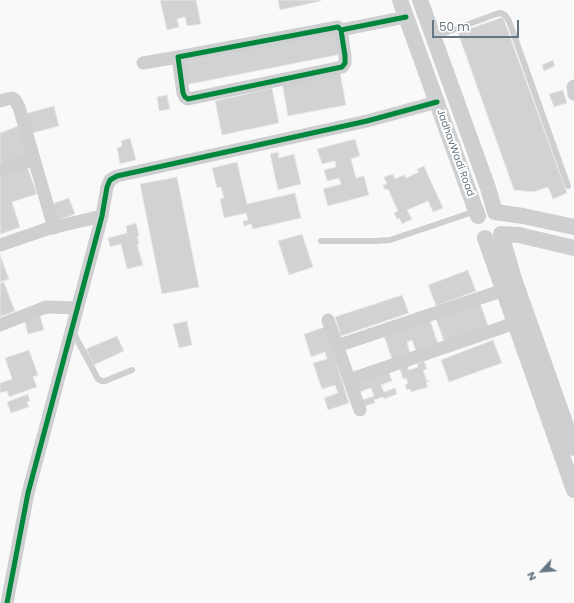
<!DOCTYPE html>
<html>
<head>
<meta charset="utf-8">
<style>
  body { margin:0 }
  #map { position:relative; width:574px; height:603px; overflow:hidden; background:#f9f9f9; font-family:Poppins,sans-serif }
  canvas { display:block }
  .north { position:absolute; left:522px; top:551px; width:40px; height:40px; -webkit-text-stroke:3px #fff; paint-order:stroke; rotate:244deg; font-size:11px; font-weight:700; line-height:16px; text-align:center; color:#657683 }
  .north::after { content:''; display:block; margin:auto; width:14px; height:18px; background:#657683; clip-path:polygon(50% 0,100% 100%,50% 72%,0 100%) }
  .scale { position:absolute; left:432px; top:20px; width:87px; height:18px; box-sizing:border-box; border:2px solid #657683; border-top:0; padding-left:5px; font-size:12px; line-height:14px; white-space:nowrap; color:#657683; -webkit-text-stroke:3px #fff; paint-order:stroke }
</style>
</head>
<body>
<div id="map">
<canvas width="574" height="603"></canvas>
<div class="north">N</div>
<div class="scale">50 m</div>
</div>
<script>
const ctx = document.querySelector('canvas').getContext('2d');
ctx.lineJoin = 'round';
function fillPath(path, color) { ctx.fillStyle = color; ctx.fill(path, 'evenodd'); }
const toPath = rows => new Path2D(rows.map(r => 'M' + r).join(''));
function strokePath(path, color, width, dash) { ctx.strokeStyle = color; ctx.lineWidth = width; ctx.lineCap = dash ? 'butt' : 'round'; ctx.setLineDash(dash || []); ctx.stroke(path); }
function drawText(font, color, halo, rows, align = 'center') {
  ctx.font = font + ' Poppins,sans-serif'; ctx.lineWidth = 4; ctx.setLineDash([]); ctx.textBaseline = 'middle'; ctx.strokeStyle = halo; ctx.fillStyle = color; for (const [text, x, y, turn = 0] of rows) {
    ctx.save(); ctx.translate(x, y); ctx.rotate((+turn || 0) * Math.PI / 180); ctx.textAlign = isNaN(turn) ? turn : align; if (halo) ctx.strokeText(text, 0, 0); ctx.fillText(text, 0, 0); ctx.restore();
  }
}
const building = toPath([
  [160,0,196,0,201,24,187,26,185,17,177,19,179,27,167,30,160,0],
  [278,0,320,0,321,1,280,10,278,0],
  [503,17,567,193,553,199,548,187,533,192,514,190,458,33,503,17],
  [337,33,342,54,185,85,181,63,337,33],
  [553,60,555,66,544,71,542,65,553,60],
  [340,72,346,105,288,116,282,82,340,72],
  [272,88,279,123,222,135,215,101,272,88],
  [563,90,567,103,554,107,549,94,563,90],
  [167,95,170,109,159,111,157,97,167,95],
  [54,106,59,126,29,134,24,114,54,106],
  [18,126,29,154,0,165,0,133,18,126],
  [130,138,136,160,120,164,117,148,122,146,121,141,130,138],
  [355,139,360,156,351,159,356,178,364,176,369,195,328,206,323,189,341,184,339,178,327,181,324,170,336,167,335,161,322,164,317,149,355,139],
  [278,152,279,158,294,154,301,184,278,190,270,154,278,152],
  [237,162,247,204,295,193,301,218,253,229,251,224,244,226,243,221,248,220,246,213,224,218,220,199,224,198,221,187,217,188,212,168,237,162],
  [26,163,37,194,12,202,20,227,1,234,0,232,0,171,26,163],
  [424,166,443,208,433,212,428,201,407,210,412,219,402,224,399,218,397,219,394,213,398,211,388,189,385,190,383,185,387,184,384,177,393,174,395,179,404,175,406,178,419,172,417,169,424,166],
  [177,177,199,287,162,294,140,184,177,177],
  [69,198,75,214,54,222,49,205,69,198],
  [136,223,139,236,137,237,139,244,137,245,143,265,127,269,121,244,110,247,108,238,127,233,126,226,136,223],
  [302,234,313,267,289,275,278,241,302,234],
  [0,255,9,279,0,282,0,255],
  [468,270,476,291,436,306,428,285,468,270],
  [4,282,15,311,0,317,0,283,4,282],
  [402,295,409,313,341,336,335,317,402,295],
  [480,303,489,328,445,344,436,319,480,303],
  [40,315,44,330,28,334,24,319,40,315],
  [430,320,438,344,416,351,412,340,407,342,410,353,392,359,384,336,430,320],
  [187,321,192,345,179,348,173,324,187,321],
  [325,327,349,403,328,410,324,398,338,393,335,385,322,389,313,363,327,359,325,352,311,357,304,334,325,327],
  [117,336,124,351,94,365,86,349,117,336],
  [493,340,502,363,449,382,441,360,493,340],
  [29,350,38,375,33,377,37,387,9,397,7,391,0,393,0,383,12,379,5,358,29,350],
  [424,361,427,369,423,370,427,381,429,380,430,381,426,382,428,387,411,392,410,389,407,390,405,385,408,383,406,378,403,379,400,369,407,366,409,370,418,367,417,364,424,361],
  [389,372,392,381,381,385,384,392,395,388,397,394,384,399,383,397,374,400,375,403,365,406,362,400,374,396,371,388,359,392,357,384,389,372],
  [28,394,30,401,27,402,29,407,11,413,7,402,28,394]
]);
fillPath(building, '#d0d2d3');
strokePath(building, '#e8e8e8', 1);
strokePath(toPath([
  [434,37,496,14,501,13,505,15,509,21,568,186],
  [321,241,376,241,390,240,476,211],
  [73,332,98,379,102,381,105,381,132,370]
]), '#cecfd0', 6);
strokePath(toPath([
  [341,30,345,56,345,63,342,67,188,99,185,97,183,93,178,57,338,27,341,30,406,17],
  [143,63,178,57],
  [574,86,573,87,574,94],
  [0,101,7,99,12,98,15,100,19,107,54,228],
  [0,170,34,159],
  [0,245,47,229,102,216],
  [328,320,360,410],
  [0,325,46,307,77,308],
  [337,346,504,290],
  [349,380,515,323],
  [7,603,28,493,102,216,107,187,110,180,117,176,367,121,437,102]
]), '#cecfd0', 13);
strokePath(toPath([
  [400,0,476,211,478,216],
  [420,0,488,188,495,212,523,216,574,227],
  [485,238,574,490],
  [574,248,519,235,501,234,514,279,574,448]
]), '#cecfd0', 16);
strokePath(toPath([
  [341,30,345,56,345,63,342,67,188,99,185,97,183,93,178,57,338,27,341,30,406,17],
  [7,603,28,493,102,216,107,187,110,180,117,176,367,121,437,102]
]), '#00873e', 5);
drawText('10px', '#657683', '#fff', [
  ["JadhavWadi Road",455,153,70]
]);
</script>
</body>
</html>
